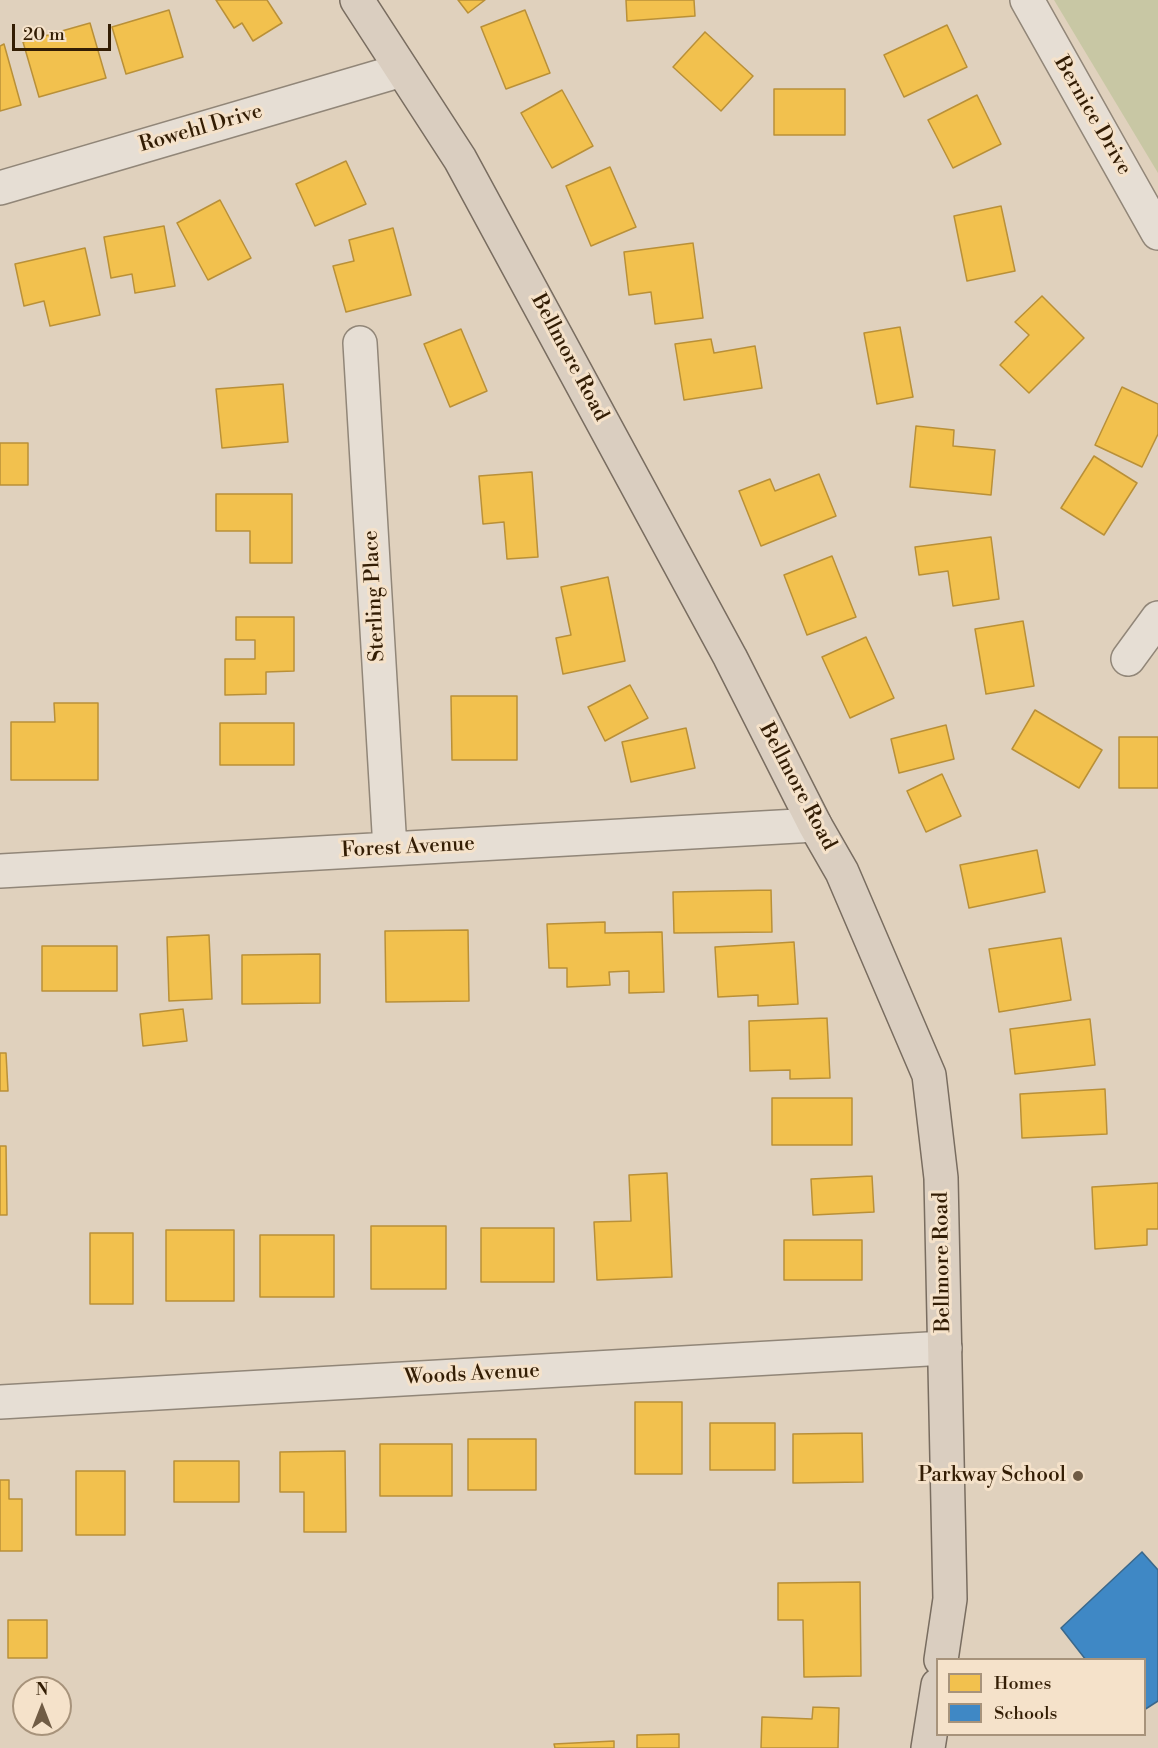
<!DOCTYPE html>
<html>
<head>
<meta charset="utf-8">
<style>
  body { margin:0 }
  #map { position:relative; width:1158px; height:1748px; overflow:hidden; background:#e0d1bd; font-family:"Libre Bodoni",serif }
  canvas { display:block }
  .legend { position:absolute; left:936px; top:1658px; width:210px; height:78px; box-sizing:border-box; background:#f5e2ca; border:2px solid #a7937b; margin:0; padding:8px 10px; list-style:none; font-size:18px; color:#331d04 }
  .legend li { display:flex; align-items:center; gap:12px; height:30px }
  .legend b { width:30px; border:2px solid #a7937b }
  .north { position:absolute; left:12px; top:1676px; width:60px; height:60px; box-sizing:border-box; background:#f5e2ca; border:2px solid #a7937b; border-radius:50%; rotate:0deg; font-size:16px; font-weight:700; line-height:24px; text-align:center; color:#331d04 }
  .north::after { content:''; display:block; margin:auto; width:21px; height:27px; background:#705c45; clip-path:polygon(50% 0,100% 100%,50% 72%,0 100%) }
  .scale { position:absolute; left:12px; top:24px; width:99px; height:27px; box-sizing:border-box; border:3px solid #331d04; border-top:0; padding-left:8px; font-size:18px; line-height:21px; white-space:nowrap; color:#331d04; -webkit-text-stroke:4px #f5e2ca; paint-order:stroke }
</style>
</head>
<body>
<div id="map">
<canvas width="1158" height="1748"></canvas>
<ul class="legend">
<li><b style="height:16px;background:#f2c14e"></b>Homes</li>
<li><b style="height:16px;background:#3f88c5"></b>Schools</li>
</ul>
<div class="north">N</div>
<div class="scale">20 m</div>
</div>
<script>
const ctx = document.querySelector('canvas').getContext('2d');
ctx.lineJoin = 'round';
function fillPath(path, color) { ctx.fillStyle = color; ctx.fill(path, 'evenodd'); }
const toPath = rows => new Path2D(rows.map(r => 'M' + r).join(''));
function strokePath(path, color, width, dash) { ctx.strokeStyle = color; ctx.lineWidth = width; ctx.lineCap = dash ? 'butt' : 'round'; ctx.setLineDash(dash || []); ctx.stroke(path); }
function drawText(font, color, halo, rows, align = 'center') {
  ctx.font = font + ' "Libre Bodoni",serif'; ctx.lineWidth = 6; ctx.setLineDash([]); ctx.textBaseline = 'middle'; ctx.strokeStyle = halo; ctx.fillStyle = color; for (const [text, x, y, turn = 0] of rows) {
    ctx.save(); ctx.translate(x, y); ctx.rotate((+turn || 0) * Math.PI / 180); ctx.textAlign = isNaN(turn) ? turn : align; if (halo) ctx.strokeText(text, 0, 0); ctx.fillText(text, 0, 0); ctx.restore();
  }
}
fillPath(toPath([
  [1054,0,1158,0,1158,173]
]), '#c8c7a4');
const homes = toPath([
  [216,0,267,0,282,23,253,41,242,23,234,28,216,0],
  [458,0,485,0,468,13,458,0],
  [626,0,694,0,695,16,627,21,626,0],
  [169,10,183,57,126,74,112,27,169,10],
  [525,10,550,73,506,89,481,27,525,10],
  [90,23,106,78,39,97,23,42,90,23],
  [947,25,967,67,904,97,884,55,947,25],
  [705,32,753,76,721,111,673,67,705,32],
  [4,44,21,105,0,111,0,46,4,44],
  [774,89,845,89,845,135,774,135,774,89],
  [562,90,593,146,552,168,521,113,562,90],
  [977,95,1001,144,953,168,928,120,977,95],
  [346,161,366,204,315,226,296,184,346,161],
  [610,167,636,227,591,246,566,186,610,167],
  [220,200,251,258,208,280,177,223,220,200],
  [1001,206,1015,271,967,281,954,216,1001,206],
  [164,226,175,286,135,293,132,274,111,278,104,237,164,226],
  [393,228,411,295,346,312,333,266,354,261,349,240,393,228],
  [693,243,703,318,655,324,651,292,629,295,624,252,693,243],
  [85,248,100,315,50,326,44,301,24,306,15,264,85,248],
  [1042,296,1084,338,1029,393,1000,365,1029,335,1015,322,1042,296],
  [900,327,913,397,877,404,864,333,900,327],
  [461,329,487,391,450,407,424,344,461,329],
  [711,339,714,353,755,346,762,388,684,400,675,344,711,339],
  [283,384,288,442,222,448,216,389,283,384],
  [1122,387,1158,404,1158,434,1142,467,1095,445,1122,387],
  [916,426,954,430,953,446,995,450,991,495,910,487,916,426],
  [0,443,28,443,28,485,0,485,0,443],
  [1094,456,1137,483,1104,535,1061,508,1094,456],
  [532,472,538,557,507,559,504,522,483,524,479,476,532,472],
  [819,474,836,516,761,546,739,491,770,479,775,491,819,474],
  [216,494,292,494,292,563,250,563,250,531,216,531,216,494],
  [991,537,999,599,953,606,948,571,919,575,915,547,991,537],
  [832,556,856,617,807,635,784,575,832,556],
  [608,577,625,661,563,674,556,638,571,635,561,587,608,577],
  [236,617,294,617,294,671,266,672,266,694,225,695,225,659,255,659,255,640,236,640,236,617],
  [1023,621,1034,686,986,694,975,629,1023,621],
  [866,637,894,698,850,718,822,657,866,637],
  [630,685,648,718,605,741,588,707,630,685],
  [451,696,517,696,517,760,452,760,451,696],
  [54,703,98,703,98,780,11,780,11,722,55,722,54,703],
  [1035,710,1102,750,1079,788,1012,749,1035,710],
  [220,723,294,723,294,765,220,765,220,723],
  [946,725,954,759,899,773,891,739,946,725],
  [686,728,695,768,631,782,622,742,686,728],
  [1119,737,1158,737,1158,788,1119,788,1119,737],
  [942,774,961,816,926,832,907,791,942,774],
  [1037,850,1045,892,969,908,960,865,1037,850],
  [771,890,772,932,674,933,673,892,771,890],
  [605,922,605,933,662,932,664,992,629,993,629,971,609,972,610,985,567,987,567,968,549,968,547,924,605,922],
  [468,930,469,1001,386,1002,385,931,468,930],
  [209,935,212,999,169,1001,167,937,209,935],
  [1061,938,1071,1000,999,1012,989,949,1061,938],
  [794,942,798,1004,758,1006,758,995,718,997,715,947,794,942],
  [42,946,117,946,117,991,42,991,42,946],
  [320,954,320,1003,242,1004,242,955,320,954],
  [183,1009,187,1041,143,1046,140,1014,183,1009],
  [827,1018,830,1078,790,1079,790,1070,750,1071,749,1021,827,1018],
  [1090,1019,1095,1065,1015,1074,1010,1029,1090,1019],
  [0,1053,6,1053,8,1091,0,1091,0,1053],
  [1105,1089,1107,1134,1022,1138,1020,1094,1105,1089],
  [772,1098,852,1098,852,1145,772,1145,772,1098],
  [0,1146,6,1146,7,1215,0,1215,0,1146],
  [667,1173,672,1277,597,1280,594,1222,631,1221,629,1175,667,1173],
  [872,1176,874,1212,813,1215,811,1179,872,1176],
  [1158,1183,1158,1229,1147,1229,1147,1245,1095,1249,1092,1187,1158,1183],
  [371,1226,446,1226,446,1289,371,1289,371,1226],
  [481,1228,554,1228,554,1282,481,1282,481,1228],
  [166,1230,234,1230,234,1301,166,1301,166,1230],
  [90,1233,133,1233,133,1304,90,1304,90,1233],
  [260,1235,334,1235,334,1297,260,1297,260,1235],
  [784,1240,862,1240,862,1280,784,1280,784,1240],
  [635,1402,682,1402,682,1474,635,1474,635,1402],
  [710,1423,775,1423,775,1470,710,1470,710,1423],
  [862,1433,863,1482,793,1483,793,1434,862,1433],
  [468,1439,536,1439,536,1490,468,1490,468,1439],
  [380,1444,452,1444,452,1496,380,1496,380,1444],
  [345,1451,346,1532,304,1532,304,1492,280,1492,280,1452,345,1451],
  [174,1461,239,1461,239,1502,174,1502,174,1461],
  [76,1471,125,1471,125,1535,76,1535,76,1471],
  [0,1480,9,1480,9,1499,22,1499,22,1551,0,1551,0,1480],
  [860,1582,861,1676,804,1677,803,1620,778,1620,778,1583,860,1582],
  [8,1620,47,1620,47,1658,8,1658,8,1620],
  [813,1707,839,1708,838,1748,761,1748,762,1717,812,1719,813,1707],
  [679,1734,679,1748,637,1748,637,1735,679,1734],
  [614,1741,614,1748,555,1748,554,1744,614,1741]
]);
fillPath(homes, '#f2c14e');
strokePath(homes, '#b99038', 1.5);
const schools = toPath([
  [1142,1552,1158,1570,1158,1701,1144,1710,1144,1660,1086,1660,1061,1628,1142,1552]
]);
fillPath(schools, '#3f88c5');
strokePath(schools, '#3b688b', 1.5);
const minor = toPath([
  [1027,0,1158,233],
  [0,188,402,70],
  [360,343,390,849],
  [1128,659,1158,618],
  [0,871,815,825],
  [0,1402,945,1348]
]);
const major = toPath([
  [357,0,460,159,730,657,815,825,842,872,929,1075,941,1178,950,1599,941,1660],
  [928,1748,938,1685]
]);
strokePath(minor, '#918678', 36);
strokePath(major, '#796d60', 36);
strokePath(minor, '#e6ded4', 33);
strokePath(major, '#dacec0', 33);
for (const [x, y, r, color] of [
  [1078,1476,6,"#705c45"]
]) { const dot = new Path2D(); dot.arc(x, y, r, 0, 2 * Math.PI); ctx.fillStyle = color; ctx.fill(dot); strokePath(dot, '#f5e2ca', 2); }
drawText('21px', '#331d04', '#f5e2ca', [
  ["Bernice Drive",1092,116,60],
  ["Rowehl Drive",201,129,-16],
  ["Bellmore Road",569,358,62],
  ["Sterling Place",375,596,-93],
  ["Bellmore Road",797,787,62],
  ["Forest Avenue",408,848,-3],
  ["Bellmore Road",943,1262,-91],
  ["Woods Avenue",472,1375,-3]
]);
drawText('21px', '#331d04', '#f5e2ca', [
  ["Parkway School",1066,1476]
], 'right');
</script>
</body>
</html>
